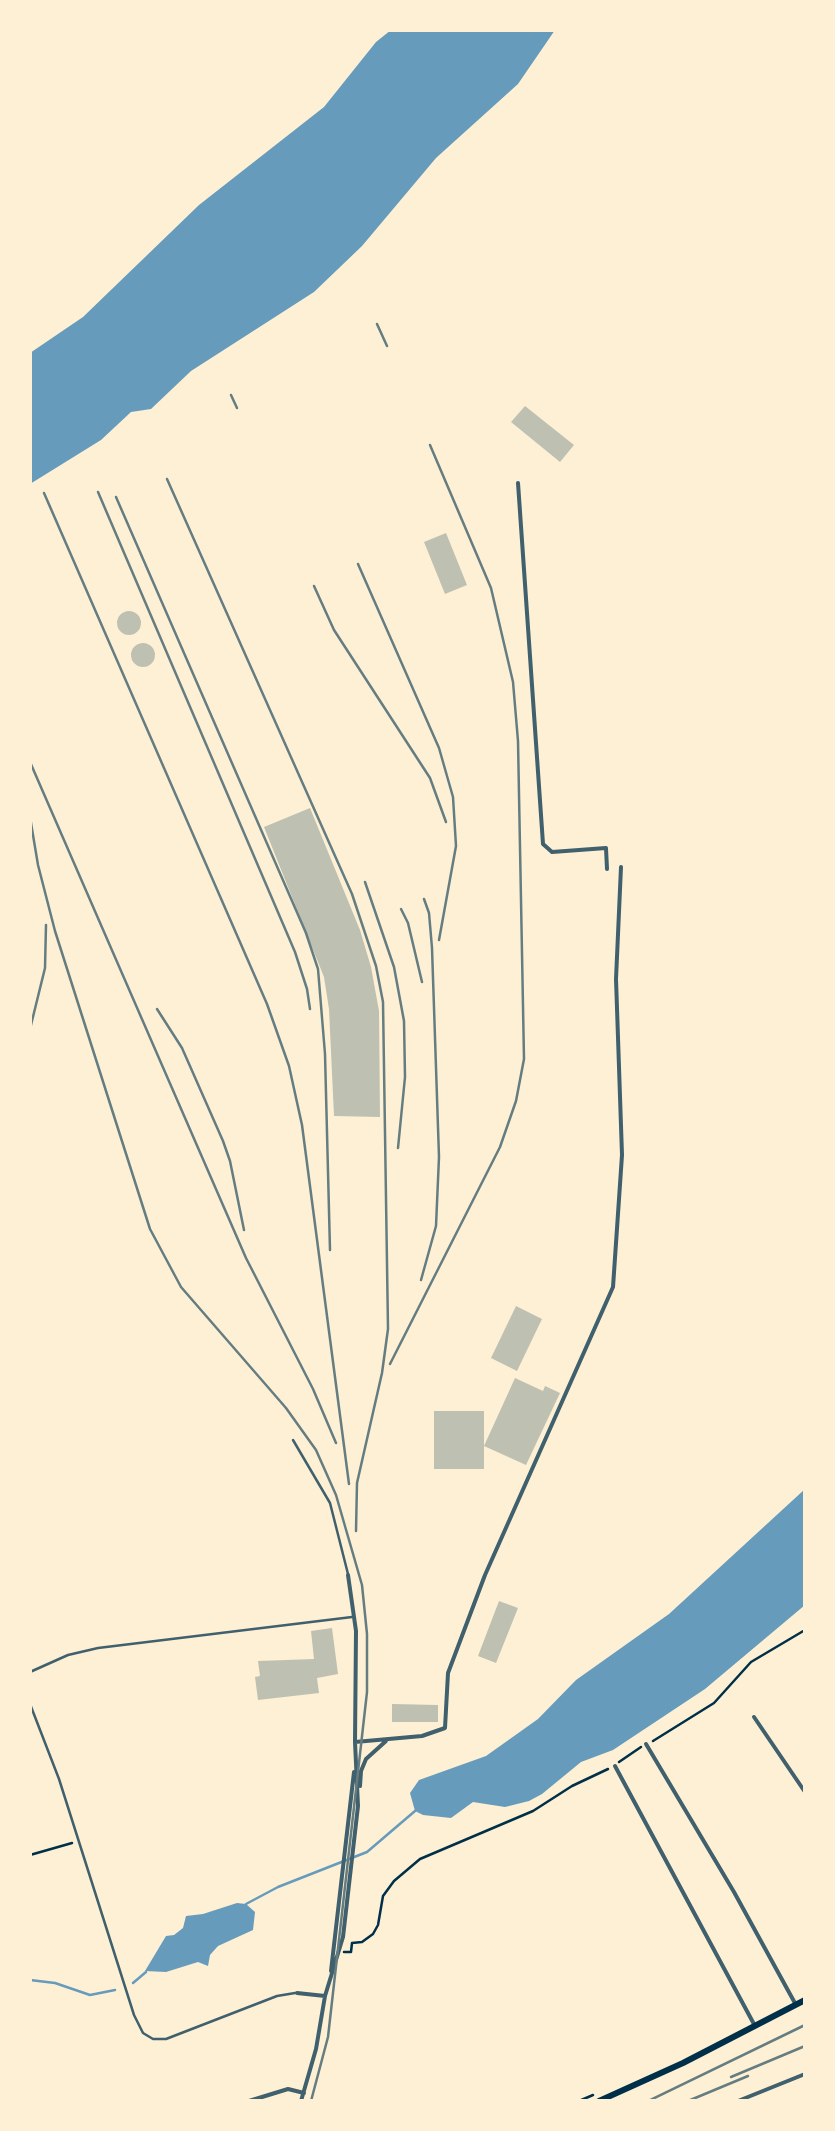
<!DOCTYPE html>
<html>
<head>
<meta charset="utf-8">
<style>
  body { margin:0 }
  #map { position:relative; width:835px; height:2131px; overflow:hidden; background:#fdf0d5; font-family:"Public Sans",sans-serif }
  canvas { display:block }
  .frame { position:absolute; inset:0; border:32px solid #fdf0d5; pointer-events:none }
</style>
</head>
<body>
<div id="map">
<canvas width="835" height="2131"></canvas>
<div class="frame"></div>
</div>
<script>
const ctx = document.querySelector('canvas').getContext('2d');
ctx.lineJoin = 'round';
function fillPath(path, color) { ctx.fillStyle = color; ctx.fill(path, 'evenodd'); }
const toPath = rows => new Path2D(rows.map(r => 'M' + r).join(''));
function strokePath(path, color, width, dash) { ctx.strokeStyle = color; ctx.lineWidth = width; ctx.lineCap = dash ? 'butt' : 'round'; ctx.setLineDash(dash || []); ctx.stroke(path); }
fillPath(toPath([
  [391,30,555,30,518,84,436,158,362,246,314,292,191,371,151,409,131,412,101,440,30,484,30,353,83,317,199,205,324,107,376,42],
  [805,1489,805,1605,705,1689,613,1750,581,1762,542,1794,529,1801,505,1807,473,1802,451,1818,423,1815,415,1811,410,1793,419,1780,486,1756,538,1719,576,1680,669,1614],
  [237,1903,246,1904,255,1912,253,1930,218,1946,210,1955,208,1966,198,1962,166,1972,145,1971,166,1936,174,1935,183,1928,186,1916,203,1914]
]), '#669bbc');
strokePath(toPath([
  [246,1904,278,1887,367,1852,415,1811],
  [30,1980,55,1983,90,1995,115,1990],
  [133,1983,146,1972]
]), '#669bbc', 2.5);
fillPath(toPath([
  [525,406,574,445,560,462,511,422],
  [446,533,467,585,445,594,424,542],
  '117 623a12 12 0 1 1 24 0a12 12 0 1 1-24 0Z',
  '131 655a12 12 0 1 1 24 0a12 12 0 1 1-24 0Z',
  [310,808,360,930,371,967,379,1011,380,1117,334,1116,329,1009,324,977,264,827],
  [516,1306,542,1319,517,1371,491,1358],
  [515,1378,543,1391,545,1386,560,1393,526,1465,484,1446],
  [434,1411,484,1411,484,1469,434,1469],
  [499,1601,518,1608,496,1663,478,1656],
  [332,1628,338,1674,317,1678,319,1693,258,1700,255,1677,260,1676,258,1661,314,1659,311,1631],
  [392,1704,438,1705,438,1722,392,1722]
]), '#bec0b2');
strokePath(toPath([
  [653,1741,714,1703,751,1662,805,1630],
  [619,1762,641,1747],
  [30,1855,72,1843],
  [344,1952,351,1952,352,1943,362,1942,373,1934,378,1925,383,1896,394,1881,420,1859,533,1811,572,1786,608,1769],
  [579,2101,593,2095]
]), '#003049', 2.5);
strokePath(toPath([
  [30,981,30,997],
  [293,1440,330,1503,348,1574],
  [30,1672,68,1655,98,1648,352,1617],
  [30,1704,59,1779,134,2015,143,2033,153,2039,166,2039,277,1996,295,1993]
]), '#3f606c', 2.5);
strokePath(toPath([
  [518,483,543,844,552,852,606,848,607,869],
  [754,1717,805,1792],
  [355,1742,422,1736,445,1728,448,1673,485,1575,613,1287,622,1155,616,979,621,867],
  [646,1744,734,1892,796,2005],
  [615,1766,755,2026],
  [360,1786,361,1771,366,1759,386,1741],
  [331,1971,354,1772],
  [297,1993,325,1996],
  [249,2101,288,2089,304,2093],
  [301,2101,316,2049,325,1996,343,1937,358,1806,355,1742,356,1631,348,1575],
  [738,2101,805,2074]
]), '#3f606c', 4);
strokePath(toPath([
  [599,2101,683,2063,805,2000]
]), '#003049', 6);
strokePath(toPath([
  [377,324,387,346],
  [231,395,237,408],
  [167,479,352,894,376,966,383,1002,388,1329,382,1373,357,1483,356,1531],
  [98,492,295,952,307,989,310,1009],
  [44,493,267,1004,289,1066,302,1125,349,1484],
  [116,497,306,933,318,969,325,1054,330,1250],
  [358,564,439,748,453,797,456,846,439,940],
  [314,586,334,630,430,778,446,822],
  [30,762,246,1258,313,1389,336,1443],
  [30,817,38,865,55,931,150,1229,181,1287,286,1408,316,1450,336,1495,362,1585,367,1634,367,1692,328,2037,311,2101],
  [365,882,394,967,404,1021,405,1077,398,1148],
  [401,909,408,923,422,982],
  [157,1009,182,1048,223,1141,230,1161,244,1230],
  [30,1029,45,968,46,925],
  [421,1280,436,1226,439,1157,432,948,429,913,424,899],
  [390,1364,500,1147,516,1101,524,1059,518,741,513,682,491,588,430,445],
  [731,2077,805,2046],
  [648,2101,805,2025],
  [688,2101,748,2076]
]), '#657d81', 2.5);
</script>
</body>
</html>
